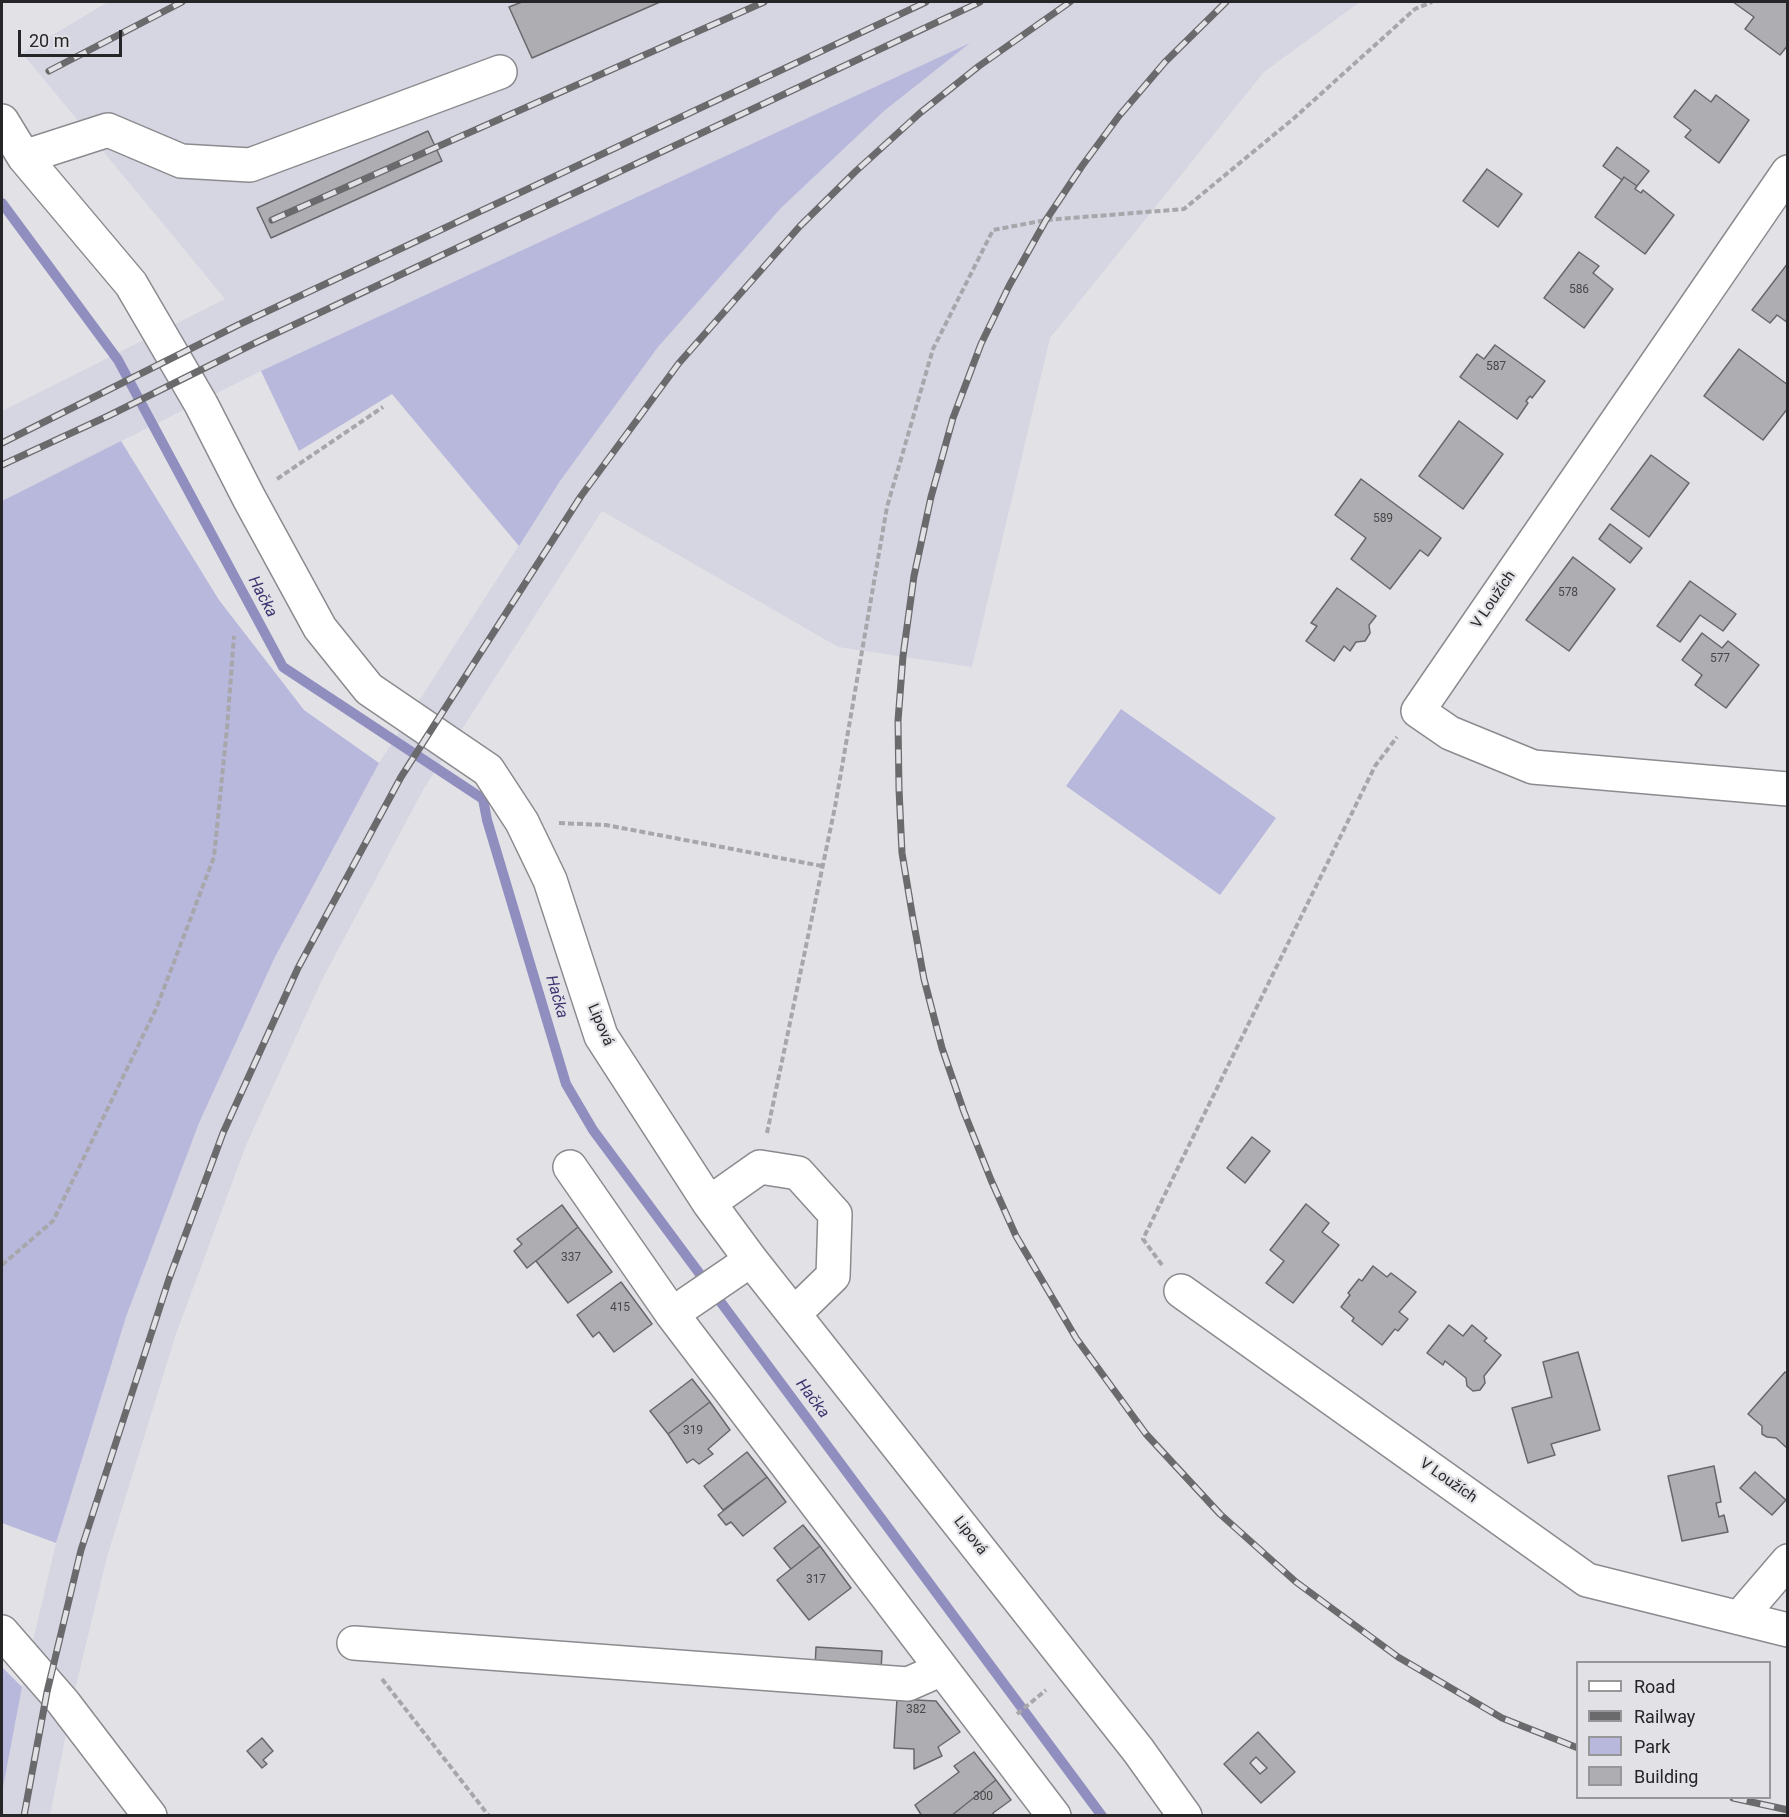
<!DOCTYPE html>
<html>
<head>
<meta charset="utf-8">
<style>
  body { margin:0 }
  #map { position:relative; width:1789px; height:1817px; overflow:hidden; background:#e2e2e6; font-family:Roboto,sans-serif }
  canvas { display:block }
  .frame { position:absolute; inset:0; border:3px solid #262628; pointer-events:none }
  .legend { position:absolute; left:1576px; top:1661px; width:195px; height:138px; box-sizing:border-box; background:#e2e2e6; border:2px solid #97979a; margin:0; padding:8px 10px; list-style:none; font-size:18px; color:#262628 }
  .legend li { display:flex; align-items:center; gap:12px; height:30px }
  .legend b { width:30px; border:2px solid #97979a }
  .scale { position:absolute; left:18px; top:30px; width:104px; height:27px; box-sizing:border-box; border:3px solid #262628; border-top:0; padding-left:8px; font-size:18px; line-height:21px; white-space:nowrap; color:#262628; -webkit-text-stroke:4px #e2e2e6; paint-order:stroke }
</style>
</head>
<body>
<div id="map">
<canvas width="1789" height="1817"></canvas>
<div class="frame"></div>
<ul class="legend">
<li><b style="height:8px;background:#fff"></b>Road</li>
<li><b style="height:8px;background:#6a6a6d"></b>Railway</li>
<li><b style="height:16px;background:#b8b7dc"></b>Park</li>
<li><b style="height:16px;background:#aeaeb2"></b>Building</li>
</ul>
<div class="scale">20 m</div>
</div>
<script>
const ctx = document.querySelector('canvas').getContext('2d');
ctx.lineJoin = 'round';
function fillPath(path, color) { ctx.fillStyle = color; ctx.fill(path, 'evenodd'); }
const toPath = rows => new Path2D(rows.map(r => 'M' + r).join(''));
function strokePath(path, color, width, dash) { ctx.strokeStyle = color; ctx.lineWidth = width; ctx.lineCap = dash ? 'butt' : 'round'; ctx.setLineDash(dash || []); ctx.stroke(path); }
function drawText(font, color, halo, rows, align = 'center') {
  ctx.font = font + ' Roboto,sans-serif'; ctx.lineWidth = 4.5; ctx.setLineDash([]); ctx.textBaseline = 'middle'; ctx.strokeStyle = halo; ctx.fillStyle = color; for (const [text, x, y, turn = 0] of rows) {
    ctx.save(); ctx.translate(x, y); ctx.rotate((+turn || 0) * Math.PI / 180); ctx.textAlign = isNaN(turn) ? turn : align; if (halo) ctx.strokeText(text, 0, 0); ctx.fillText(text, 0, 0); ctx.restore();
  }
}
fillPath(toPath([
  [108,2,1360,2,1264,72,1050,338,972,667,838,647,602,511,423,790,322,980,247,1143,176,1334,107,1557,73,1698,50,1816,2,1815,2,1793,22,1687,56,1543,126,1317,199,1123,275,957,328,856,379,763,560,481,658,347,781,208,884,111,967,45,261,371,2,501,2,411,225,299,22,53]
]), '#d5d6e2');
fillPath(toPath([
  [970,43,884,111,781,208,658,347,560,481,519,546,392,394,299,451,261,371],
  [121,441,219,600,304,710,379,763,275,957,199,1123,126,1317,56,1543,2,1523,2,501],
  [1121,709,1276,818,1220,895,1066,786],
  [2,1667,22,1687,2,1793]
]), '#b8b7dc');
strokePath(toPath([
  [2,203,118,360,283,667,483,799,487,820,566,1084,593,1130,1102,1816]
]), '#908ebf', 10);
const building = toPath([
  [522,2,660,2,532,58,509,7,522,2],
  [1733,2,1788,2,1788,45,1780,55,1745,29,1754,17,1733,2],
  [1695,90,1711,102,1716,95,1749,120,1719,163,1685,137,1691,130,1674,117,1695,90],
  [428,131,442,161,271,238,257,208,428,131],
  [1617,147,1649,171,1637,186,1624,177,1622,180,1603,166,1617,147],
  [1487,169,1522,194,1498,227,1463,201,1487,169],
  [1624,177,1637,186,1635,189,1641,193,1643,190,1674,215,1645,254,1595,217,1624,177],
  [1579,252,1599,266,1593,273,1613,289,1584,328,1544,298,1579,252],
  [1788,263,1788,323,1777,315,1770,323,1752,310,1788,263],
  [1495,345,1545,381,1532,398,1530,396,1526,401,1528,403,1517,419,1460,377,1477,354,1484,359,1495,345],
  [1739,349,1788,385,1788,408,1763,440,1704,396,1739,349],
  [1459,421,1503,454,1463,509,1419,476,1459,421],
  [1651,455,1689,483,1649,537,1611,509,1651,455],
  [1361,479,1441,538,1428,556,1420,550,1390,589,1351,559,1366,538,1335,515,1361,479],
  [1610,524,1642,548,1630,563,1599,539,1610,524],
  [1573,557,1615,589,1569,651,1526,620,1573,557],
  [1690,581,1736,614,1723,631,1700,615,1680,642,1657,626,1690,581],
  [1337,588,1376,616,1369,625,1370,633,1365,641,1356,642,1350,651,1344,646,1334,661,1306,641,1317,626,1311,623,1337,588],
  [1702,633,1722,648,1728,641,1759,665,1726,708,1695,685,1702,675,1682,660,1702,633],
  [1252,1137,1270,1151,1245,1183,1227,1168,1252,1137],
  [1306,1204,1329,1223,1322,1232,1339,1245,1293,1303,1266,1283,1284,1261,1270,1250,1306,1204],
  [562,1205,578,1227,527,1268,514,1251,522,1244,517,1239,562,1205],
  [578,1227,612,1272,568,1303,536,1261,578,1227],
  [1373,1266,1387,1277,1391,1273,1416,1292,1399,1312,1408,1319,1398,1331,1395,1329,1382,1345,1352,1321,1354,1318,1341,1307,1350,1295,1348,1293,1359,1279,1362,1281,1373,1266],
  [621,1282,652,1324,614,1352,599,1332,593,1337,577,1315,621,1282],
  [1449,1325,1463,1336,1472,1325,1487,1338,1484,1341,1501,1355,1484,1376,1485,1383,1480,1390,1473,1391,1467,1386,1466,1378,1445,1361,1443,1365,1427,1353,1449,1325],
  [1578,1352,1600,1430,1551,1444,1555,1455,1528,1463,1512,1408,1552,1397,1543,1362,1578,1352],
  [1785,1372,1788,1374,1788,1449,1776,1438,1767,1437,1762,1434,1762,1426,1748,1414,1785,1372],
  [692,1379,710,1402,668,1434,650,1411,692,1379],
  [710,1402,730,1430,708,1449,713,1454,699,1464,693,1459,687,1463,668,1434,710,1402],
  [747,1452,767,1477,723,1510,704,1486,747,1452],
  [1714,1466,1721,1502,1716,1503,1719,1517,1724,1515,1728,1532,1682,1541,1668,1476,1714,1466],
  [1755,1472,1786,1500,1772,1515,1740,1488,1755,1472],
  [767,1477,786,1502,743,1536,731,1522,726,1525,718,1515,767,1477],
  [803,1525,820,1546,791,1569,774,1548,803,1525],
  [820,1546,851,1588,809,1620,777,1580,820,1546],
  [816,1647,882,1651,881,1672,815,1669,816,1647],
  [897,1699,936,1701,960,1732,938,1747,942,1756,914,1769,914,1749,894,1748,897,1699],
  [1258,1732,1295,1772,1261,1803,1224,1764,1258,1732],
  [1256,1757,1267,1768,1260,1774,1250,1763,1256,1757],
  [262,1738,273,1751,263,1760,267,1764,262,1768,247,1751,262,1738],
  [974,1752,996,1780,951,1816,922,1816,915,1805,959,1772,954,1766,974,1752],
  [996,1780,1011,1800,993,1813,994,1816,951,1816,996,1780]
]);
fillPath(building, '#aeaeb2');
strokePath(building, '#68686c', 1.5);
const minor = toPath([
  [2,121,24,157,131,284,201,404,249,498,320,628,369,689,488,770,522,822,550,880,601,1036,709,1203,751,1260,1138,1750,1185,1816],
  [24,157,108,130,181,161,250,165,500,72],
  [1788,172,1418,711,1450,733,1533,767,1788,789],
  [570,1167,672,1314,1054,1816],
  [709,1203,760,1167,798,1173,835,1214,833,1276,794,1314],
  [1181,1291,1587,1580,1788,1630],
  [672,1314,751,1260],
  [1739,1618,1788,1561],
  [2,1632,63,1702,150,1816],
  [354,1643,908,1684,942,1669]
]);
strokePath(minor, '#8b8b8f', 36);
strokePath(toPath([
  [277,479,383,407],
  [559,823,606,825,822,866],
  [767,1133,835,807,887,507,933,349,993,230,1046,220,1184,209,1293,119,1415,9,1432,2],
  [2,1265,53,1221,156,1009,214,857,227,728,234,636],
  [1162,1265,1143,1239,1375,766,1397,737],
  [382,1679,489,1816],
  [1017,1714,1046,1690]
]), '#a7a7ab', 4, [6, 3]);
strokePath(minor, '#fff', 33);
const rail = toPath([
  [1226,2,1165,62,1119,116,1082,166,1046,220,1009,286,981,344,953,418,931,497,914,576,903,656,898,721,899,789,902,853,913,919,924,979,942,1048,964,1112,991,1180,1016,1236,1076,1338,1146,1434,1220,1514,1296,1582,1398,1657,1502,1718,1578,1748],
  [49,71,182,2],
  [272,220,764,2],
  [2,443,238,325,926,2],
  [2,465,108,416,251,345,980,2],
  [1733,1798,1788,1810],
  [24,1816,47,1692,81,1550,169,1279,223,1133,298,968,401,777,581,496,679,363,800,226,856,171,920,113,979,66,1070,2]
]);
strokePath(rail, '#6a6a6d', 7);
strokePath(rail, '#e2e2e6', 4.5, [14]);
drawText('12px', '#48484a', null, [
  ["586",1579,290],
  ["587",1496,367],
  ["589",1383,519],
  ["578",1568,593],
  ["577",1720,659],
  ["337",571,1258],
  ["415",620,1308],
  ["319",693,1431],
  ["317",816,1580],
  ["382",916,1710],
  ["300",983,1797]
]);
drawText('15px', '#262628', '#e2e2e6', [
  ["V Loužích",1494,600,-56],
  ["Lipová",600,1025,67],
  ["V Loužích",1448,1481,35],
  ["Lipová",970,1536,52]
]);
drawText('italic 16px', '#3c3471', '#e2e2e6', [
  ["Hačka",262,597,62],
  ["Hačka",556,997,74],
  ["Hačka",812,1399,53]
]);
</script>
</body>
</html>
